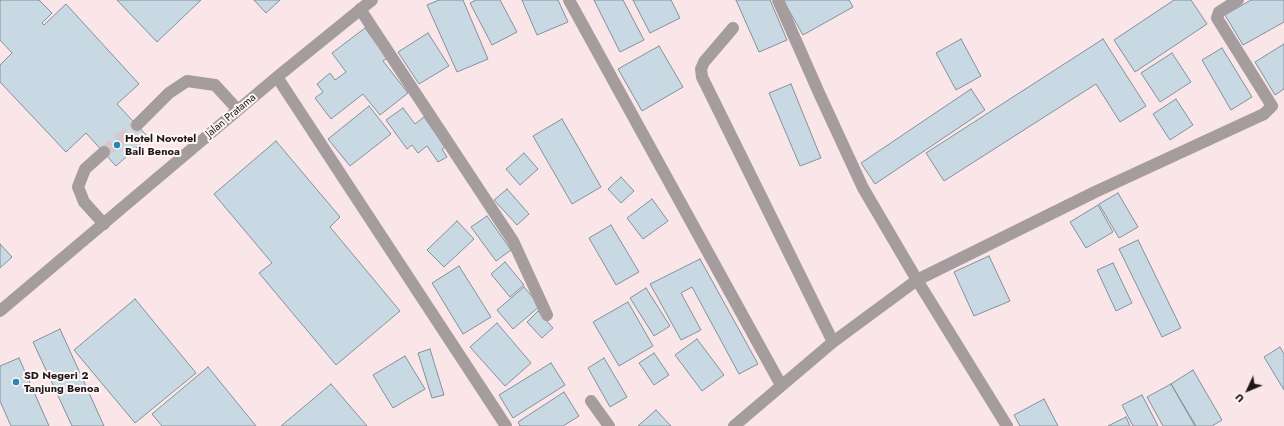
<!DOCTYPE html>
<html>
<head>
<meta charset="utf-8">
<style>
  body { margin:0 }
  #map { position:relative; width:1284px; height:426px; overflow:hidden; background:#fae6e8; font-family:Jost,sans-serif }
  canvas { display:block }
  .north { position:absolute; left:1228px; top:370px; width:40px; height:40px; -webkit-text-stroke:3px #fff7f7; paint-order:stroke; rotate:226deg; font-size:11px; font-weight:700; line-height:16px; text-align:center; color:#1f1819 }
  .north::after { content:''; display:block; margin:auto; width:14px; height:18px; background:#1f1819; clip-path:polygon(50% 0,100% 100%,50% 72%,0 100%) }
</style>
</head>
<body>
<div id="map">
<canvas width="1284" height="426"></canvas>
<div class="north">U</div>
</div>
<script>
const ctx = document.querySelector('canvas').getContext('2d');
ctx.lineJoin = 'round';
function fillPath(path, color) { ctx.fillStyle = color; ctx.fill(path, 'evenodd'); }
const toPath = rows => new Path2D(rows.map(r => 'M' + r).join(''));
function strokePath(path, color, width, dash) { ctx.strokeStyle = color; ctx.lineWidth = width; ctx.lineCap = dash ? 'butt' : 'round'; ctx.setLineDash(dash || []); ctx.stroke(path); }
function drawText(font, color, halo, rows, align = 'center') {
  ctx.font = font + ' Jost,sans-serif'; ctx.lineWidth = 4; ctx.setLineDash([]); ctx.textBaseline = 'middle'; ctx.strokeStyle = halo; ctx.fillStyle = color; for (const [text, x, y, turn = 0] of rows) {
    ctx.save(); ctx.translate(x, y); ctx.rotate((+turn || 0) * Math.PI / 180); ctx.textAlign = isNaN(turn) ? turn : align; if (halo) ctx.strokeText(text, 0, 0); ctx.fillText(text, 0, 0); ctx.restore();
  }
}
const building = toPath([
  [0,0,39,0,52,13,42,23,44,25,66,4,139,84,117,104,148,137,116,166,86,133,66,152,0,82,0,65,12,53,0,40,0,0],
  [117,0,201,0,157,42,117,0],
  [254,0,280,0,266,13,254,0],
  [439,0,463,0,488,59,457,72,427,5,439,0],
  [476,0,500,0,517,32,492,45,470,3,476,0],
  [522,0,558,0,568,22,537,35,522,0],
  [594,0,623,0,644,40,620,52,594,0],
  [633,0,671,0,680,18,650,33,633,0],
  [736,0,770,0,787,40,759,52,736,0],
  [783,0,849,0,853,7,803,35,783,0],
  [1174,0,1191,0,1207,24,1135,72,1114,40,1174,0],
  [1251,0,1284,0,1284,22,1243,45,1225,15,1251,0],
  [365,28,387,58,383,61,408,93,380,115,363,94,331,119,315,98,323,92,317,84,330,73,335,80,346,72,332,53,365,28],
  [428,33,449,66,419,84,398,52,428,33],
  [961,39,981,76,956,90,936,53,961,39],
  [1103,39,1146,106,1120,122,1096,84,944,181,926,153,1103,39],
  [1284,44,1284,89,1275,95,1255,62,1284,44],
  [659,46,683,87,642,111,618,69,659,46],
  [1222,48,1252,97,1231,110,1202,60,1222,48],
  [1172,53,1191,82,1160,102,1141,73,1172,53],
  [791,84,821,158,800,166,769,93,791,84],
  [971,89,985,110,875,184,861,163,971,89],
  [1176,99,1193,125,1170,140,1153,114,1176,99],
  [369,106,391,134,350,166,328,139,369,106],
  [403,108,415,124,424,117,445,147,442,149,447,157,438,162,427,146,418,153,412,145,407,149,386,120,403,108],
  [562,119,601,187,572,204,533,136,562,119],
  [276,141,340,217,330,227,400,311,336,365,259,273,272,263,214,194,276,141],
  [524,153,538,169,520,185,506,169,524,153],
  [621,177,634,191,621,203,608,189,621,177],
  [507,189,529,214,517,225,494,200,507,189],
  [1118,193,1138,227,1119,238,1099,204,1118,193],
  [652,199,668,221,643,239,627,218,652,199],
  [1098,205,1113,232,1086,248,1070,222,1098,205],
  [487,216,511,250,496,261,471,227,487,216],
  [457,221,474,239,444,267,427,250,457,221],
  [611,225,639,272,616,285,589,238,611,225],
  [1138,240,1181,328,1162,337,1119,249,1138,240],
  [0,244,12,257,0,268,0,244],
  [989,256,1010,301,974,316,954,272,989,256],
  [700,259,758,364,739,374,692,287,681,293,701,330,681,340,650,284,700,259],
  [505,262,524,285,510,297,491,274,505,262],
  [1113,263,1132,303,1116,311,1097,270,1113,263],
  [459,266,491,317,463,334,432,283,459,266],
  [524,287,540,306,513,329,497,310,524,287],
  [646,288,670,326,654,336,630,298,646,288],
  [135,299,196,373,135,423,74,350,135,299],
  [628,302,653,346,619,366,593,322,628,302],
  [538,311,553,328,542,338,527,322,538,311],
  [497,323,531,363,505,386,470,347,497,323],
  [60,329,104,426,72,426,33,342,60,329],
  [697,339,724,375,702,391,675,355,697,339],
  [1280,347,1284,354,1284,390,1264,357,1280,347],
  [430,349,444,395,432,398,418,353,430,349],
  [654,353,669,375,654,385,639,363,654,353],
  [405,356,425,389,393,408,373,375,405,356],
  [19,358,49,426,11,426,0,401,0,366,19,358],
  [604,358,627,397,610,407,588,368,604,358],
  [551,363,565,385,513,418,499,395,551,363],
  [208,367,256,426,162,426,152,414,208,367],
  [1193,370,1222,420,1212,426,1196,426,1171,384,1193,370],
  [331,384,367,426,281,426,331,384],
  [1171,384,1195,426,1163,426,1147,397,1171,384],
  [564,392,579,416,563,426,520,426,518,422,564,392],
  [1142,395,1158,426,1133,426,1122,405,1142,395],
  [1044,399,1058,426,1020,426,1014,415,1044,399],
  [656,410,671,426,638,426,656,410],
  [1126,417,1130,426,1108,426,1126,417]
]);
fillPath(building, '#c9d9e3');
strokePath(building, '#82919a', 1);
strokePath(toPath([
  [104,152,137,125]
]), '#d9c7c9', 12, [12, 6]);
strokePath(toPath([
  [569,0,781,385],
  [778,0,819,93,863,188,917,280,1007,426],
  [360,9,513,241,547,315],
  [733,28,704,62,701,69,702,77,833,342],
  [277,77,506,426],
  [137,125,169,93,187,81,215,85,238,110],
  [104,152,85,169,78,187,84,202,104,224],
  [0,311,277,77,372,0],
  [591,401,609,426],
  [734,426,833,342,917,280,1095,192,1264,114,1272,106,1217,18,1219,12,1238,0]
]), '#a49c9d', 12);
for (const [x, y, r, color] of [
  [117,145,4,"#2887b2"],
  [16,382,4,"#2887b2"]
]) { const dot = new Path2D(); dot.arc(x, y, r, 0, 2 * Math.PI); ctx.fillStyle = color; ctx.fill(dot); strokePath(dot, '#fff7f7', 1.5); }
drawText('11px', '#1f1819', '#fff7f7', [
  ["Jalan Pratama",231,116,-40]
]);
drawText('bold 11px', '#1f1819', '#fff7f7', [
  ["Hotel Novotel",125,139],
  ["Bali Benoa",125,152],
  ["SD Negeri 2",24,376],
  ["Tanjung Benoa",24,389]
], 'left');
</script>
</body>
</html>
